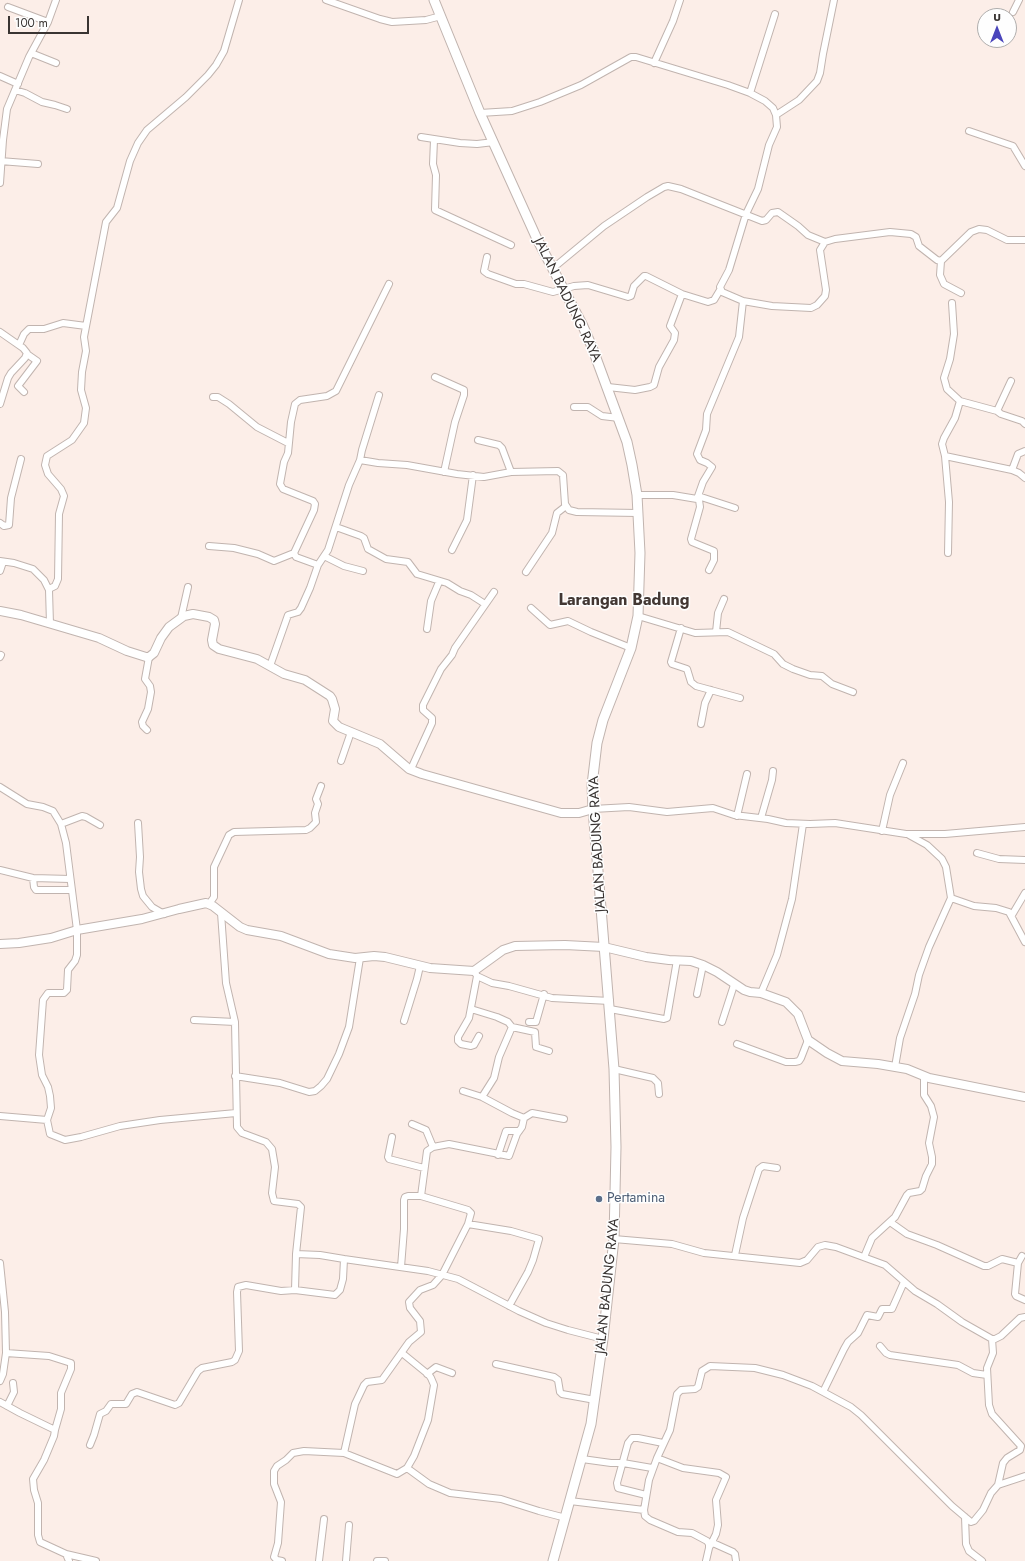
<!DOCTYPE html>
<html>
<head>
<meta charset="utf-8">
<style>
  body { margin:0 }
  #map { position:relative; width:1025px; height:1561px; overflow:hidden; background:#fceee8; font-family:Jost,sans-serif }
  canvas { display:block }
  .north { position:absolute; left:977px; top:8px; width:40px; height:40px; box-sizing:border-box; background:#fefefe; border:1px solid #afadac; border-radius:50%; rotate:0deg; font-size:11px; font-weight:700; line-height:16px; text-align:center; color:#393432 }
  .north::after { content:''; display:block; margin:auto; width:14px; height:18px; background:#4a45bb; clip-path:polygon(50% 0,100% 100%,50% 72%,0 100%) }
  .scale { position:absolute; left:8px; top:16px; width:81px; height:18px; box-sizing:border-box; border:2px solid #393432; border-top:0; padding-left:5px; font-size:12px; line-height:14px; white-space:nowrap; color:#393432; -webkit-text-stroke:3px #fefefe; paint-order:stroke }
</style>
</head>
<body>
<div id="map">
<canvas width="1025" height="1561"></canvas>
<div class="north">U</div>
<div class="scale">100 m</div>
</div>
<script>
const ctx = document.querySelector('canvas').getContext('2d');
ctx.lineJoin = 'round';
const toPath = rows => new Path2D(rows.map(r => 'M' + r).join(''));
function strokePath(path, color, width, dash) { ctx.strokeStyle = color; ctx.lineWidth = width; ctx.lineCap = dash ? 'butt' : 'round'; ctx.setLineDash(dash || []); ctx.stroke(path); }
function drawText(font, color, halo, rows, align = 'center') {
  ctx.font = font + ' Jost,sans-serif'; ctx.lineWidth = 3; ctx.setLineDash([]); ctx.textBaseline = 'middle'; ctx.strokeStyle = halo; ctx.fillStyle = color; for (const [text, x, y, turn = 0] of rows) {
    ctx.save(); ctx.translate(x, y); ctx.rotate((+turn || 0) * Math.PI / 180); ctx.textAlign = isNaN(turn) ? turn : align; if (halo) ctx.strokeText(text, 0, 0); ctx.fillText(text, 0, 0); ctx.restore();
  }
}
const minor = toPath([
  [326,0,380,19,392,22,426,20,441,16],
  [8,7,48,22],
  [1013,12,1019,0],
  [31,53,56,63],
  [654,63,673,21,680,0],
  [0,76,18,84],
  [15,90,25,93,42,102,55,105,67,109],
  [750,93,775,14],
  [480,113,512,111,540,102,581,85,631,57,636,57,728,85,750,93,765,101,773,108,776,115,777,127,769,145,758,189,746,214,729,270,720,287,722,292,743,301,772,306,811,308,817,305,825,296,826,290,820,250,825,242,835,239,890,232,911,234,916,237,919,246,937,260,941,261,971,232,979,229,987,230,1007,240,1025,240],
  [776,115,799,100,817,81,820,73,823,54,834,0],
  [969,131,1013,146,1025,166],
  [421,137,460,143,477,144,494,142],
  [434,140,433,164,436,175,435,210,511,245],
  [0,161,38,164],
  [0,183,3,140,7,109,29,57,48,22,56,0],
  [487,257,484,271,488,274,516,284,524,284,553,292,574,286,588,285,628,297,631,296,634,286,644,276,646,276,682,294,708,302,714,300,720,290],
  [941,261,940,275,944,284,961,293],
  [552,269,604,226,647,197,664,187,668,186,681,189,762,221,766,220,772,213,778,212,798,226,808,235,825,242],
  [952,303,954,334,950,359,944,378,947,389,960,401],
  [0,332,23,348,27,353,25,358,11,373,8,378,0,404],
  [19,345,24,334,29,329,44,329,63,323,86,326],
  [435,377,464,390,464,395,455,422,444,472],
  [608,387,635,390,650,387,654,385,659,367,674,340,675,333,670,326,682,294],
  [24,392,18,386,37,361,27,354],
  [213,397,218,397,229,404,257,427,288,443],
  [574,407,588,407,602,416,619,418],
  [997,411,1001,414,1022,421,1025,424],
  [478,440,499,445,502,448,511,472],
  [945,456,1012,470,1019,473,1025,478],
  [360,460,362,450,379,395],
  [1012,470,1018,454,1025,451],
  [637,495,673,495,697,499,703,482,712,467,707,463,700,460,697,454,706,430,707,414,739,337,743,301],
  [698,496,735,508],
  [697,499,699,500,700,507,691,539,692,542,714,551,714,560,709,570],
  [0,523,4,526,9,525,11,498,21,459],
  [336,527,361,536,364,538,368,549,386,559,408,562,417,574,447,583,460,591,471,595,485,604],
  [209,546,234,548,258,554,274,561,294,553],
  [452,550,467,520,473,475],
  [948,553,949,502,945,456,942,444,944,438,955,418,960,401,997,411,1011,381],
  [324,556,344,566,363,571],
  [0,561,14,563,33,569,44,580,49,590,50,624],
  [318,565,296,557,294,553,314,510,315,504,313,501,283,489,280,484,284,462,288,453,291,422,295,404,300,400,327,396,336,391,389,284],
  [0,571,3,562],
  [526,572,552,533,557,513,566,506],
  [49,589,55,586,58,579,59,514,64,496,61,489,48,474,45,465,47,456,72,440,84,423,86,408,81,390,82,372,86,351,84,337,106,222,117,208,130,161,138,143,147,130,186,97,208,75,216,65,224,51,239,0],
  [531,608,550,625,568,621,591,632,631,648],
  [638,616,695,633,728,632,774,654,783,664,793,669,810,675,822,676,832,684,853,692],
  [181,618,188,587],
  [681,628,671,662,672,664,687,669,691,682,696,686,740,698],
  [427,629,431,601,439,582],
  [716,632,718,613,724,599],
  [0,657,1,655],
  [270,666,288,615,298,612,301,608,310,588,318,565,328,550,349,485,360,460,378,463,407,465,457,474,484,477,511,472,558,471,563,475,565,504,569,510,577,512,638,513],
  [701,724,705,703,711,690],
  [147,730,143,726,142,722,148,709,151,692,150,686,145,679,149,657],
  [341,761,351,732],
  [411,769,432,723,432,718,423,710,423,705,441,669,452,655,455,648,494,592],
  [0,787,27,804,43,807,53,811,61,824,66,843,77,930,77,955,75,961,68,970,67,990,64,993,48,993,43,1000,39,1055,42,1075,48,1087,50,1096,51,1108,47,1120],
  [593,809,629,807,667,812,713,808,734,815,768,819,786,823,810,824,835,823,906,834,945,834,1025,827],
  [737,816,747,774],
  [761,818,772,780,773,771],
  [138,823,140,857,139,872,141,889,143,896,152,907,164,914],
  [61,824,82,816,86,817,100,825],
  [882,831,890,795,903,763],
  [909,835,927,845,942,859,946,867,951,898,974,906,996,908,1009,912,1025,942],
  [977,853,999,859,1025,860],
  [0,870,33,878,70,879],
  [33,878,34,887,36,890,72,890],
  [209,904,214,897,214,867,229,835,234,832,306,830,310,828,316,822,315,813,318,804,316,799,321,786],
  [221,913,226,983,235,1022,237,1127,242,1133,266,1142,272,1149,275,1167,272,1193,274,1201,298,1204,301,1207,296,1254,295,1290],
  [1012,915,1025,893],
  [474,971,477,976,492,983,509,986,552,998,610,1001],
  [477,976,469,1018,458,1037,458,1041,461,1044,471,1046,474,1045,479,1036],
  [761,993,777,955,792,899,803,824],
  [697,994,703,965],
  [471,1009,497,1017,508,1022,512,1027,499,1057,494,1078,482,1097],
  [610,1009,664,1019,667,1018,677,960],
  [194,1020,235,1022],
  [404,1021,417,979,420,966],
  [529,1022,536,1022,544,994],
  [722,1022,734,985],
  [512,1027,535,1032,536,1047,549,1051],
  [737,1044,786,1062,795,1062,799,1061,801,1058,808,1040],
  [895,1067,900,1038,915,994,919,975,929,947,951,898],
  [614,1069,653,1078,658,1083,659,1094],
  [235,1076,280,1083,309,1092,315,1091,321,1086,327,1079,339,1054,349,1027,360,958],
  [0,1116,47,1120,50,1134,65,1140,81,1137,120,1126,160,1120,236,1113],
  [524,1118,532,1113,564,1119],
  [412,1124,426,1130,433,1147],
  [392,1137,388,1157,389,1159,424,1168],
  [498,1155,506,1131,519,1131],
  [421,1196,468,1210,471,1213,468,1224,511,1231,539,1239,533,1260,528,1272,509,1306],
  [890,1222,907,1234,937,1245,984,1266,988,1266,1002,1259,1018,1263],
  [614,1239,672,1244,704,1253,800,1263,807,1260,818,1247,825,1245,836,1247,885,1265,915,1291,937,1304,962,1322,992,1339,995,1339,1001,1336,1020,1318,1025,1317],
  [296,1254,320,1255,344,1259],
  [735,1255,743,1218,759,1169,763,1166,777,1168],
  [1022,1256,1018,1263,1015,1294,1016,1296,1025,1300],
  [864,1257,872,1238,895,1217,907,1195,909,1193,920,1191,922,1189,926,1176,932,1164,932,1157,929,1143,934,1117,931,1106,924,1095,924,1076],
  [0,1263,5,1312,6,1353,3,1374,0,1381],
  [401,1267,404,1229,404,1200,405,1197,408,1196,421,1196,427,1151,433,1147,449,1144,509,1156,517,1134,522,1127,524,1118,512,1113,482,1097,463,1091],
  [992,1339,993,1353,987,1368,989,1405,992,1414,1021,1446,1020,1450,1007,1458,1003,1463,998,1485],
  [880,1346,886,1353,890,1355,958,1365,973,1373,987,1375],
  [6,1353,49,1356,71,1363,71,1369,61,1393,61,1409,55,1430],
  [402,1353,429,1375,431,1378,434,1385,428,1420,414,1456,407,1468],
  [496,1364,554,1377,558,1380,560,1392,562,1394,595,1400],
  [427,1374,436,1367,452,1373],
  [823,1392,844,1349,848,1342,858,1333,867,1315,878,1317,882,1309,892,1309,904,1282],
  [0,1402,20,1413,55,1430,54,1436,44,1460,33,1479,34,1490,38,1503,38,1535,40,1542,66,1554,69,1561],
  [7,1406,14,1392,13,1383],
  [90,1445,94,1435,100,1414,106,1411,111,1404,126,1404,132,1394,137,1392,175,1405,179,1403,198,1371,202,1368,232,1362,235,1360,239,1351,237,1292,238,1287,246,1285,281,1291,295,1290,335,1295,340,1290,343,1279,344,1259,428,1271,458,1279,519,1311,546,1323,568,1330,603,1339],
  [344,1453,355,1404,364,1385,367,1382,382,1380,409,1342,421,1332,420,1321,410,1308,409,1302,420,1290,433,1285,442,1275,468,1224],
  [657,1458,683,1468,719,1473,726,1477,716,1500,718,1525,716,1534,709,1548],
  [582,1459,611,1463,623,1463,652,1468],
  [646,1495,618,1488,617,1483,628,1443,632,1438,638,1438,663,1443],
  [570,1501,644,1510],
  [965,1517,966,1544,969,1551,982,1561],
  [713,1543,733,1552,735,1554,736,1561],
  [66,1554,96,1561],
  [282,1561,277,1560,274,1557,278,1543,281,1502,274,1484,274,1471,277,1466,286,1460,293,1453,304,1451,344,1453,397,1474,407,1468,429,1484,450,1493,501,1499,539,1511,566,1518],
  [319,1561,324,1519],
  [346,1561,349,1525],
  [377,1561,385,1561],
  [706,1561,709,1548,709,1544,707,1541,692,1533,678,1532,650,1520,645,1516,644,1510,649,1480,657,1458,670,1430,677,1394,681,1390,695,1389,698,1387,702,1371,710,1366,755,1368,783,1375,812,1386,851,1407,861,1415,952,1506,971,1522,974,1521,983,1510,991,1493,998,1485,1025,1476]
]);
const tertiary = toPath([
  [0,611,21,615,99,638,127,651,146,657,149,657,154,653,161,638,169,627,184,616,193,614,209,617,214,620,215,624,212,640,213,645,219,649,257,659,284,674,305,680,330,696,332,699,335,709,333,721,339,727,380,744,409,769,422,774,561,813,579,813,593,809],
  [0,944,19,943,51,938,77,930,142,919,179,909,206,903,213,906,240,927,247,930,281,936,329,954,355,958,374,956,385,957,430,968,474,971,503,950,515,946,565,945,604,947,646,957,669,960,691,961,703,965,717,972,744,990,750,992,761,993,786,1002,798,1014,808,1040,827,1053,842,1061,878,1064,907,1069,929,1078,1025,1097]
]);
const secondary = toPath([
  [434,0,480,113,537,239,582,324,592,347,627,442,632,465,637,495,640,553,638,616,631,648,603,720,597,743,592,785,593,809,614,1069,616,1147,614,1239,603,1339,591,1424,553,1561]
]);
strokePath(minor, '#c1b4af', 8);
strokePath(tertiary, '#c1b4af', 10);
strokePath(secondary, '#c1b4af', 11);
strokePath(minor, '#fff', 6);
strokePath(tertiary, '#fff', 8);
strokePath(secondary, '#fff', 9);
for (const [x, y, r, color] of [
  [599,1199,4,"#5c6f8a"]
]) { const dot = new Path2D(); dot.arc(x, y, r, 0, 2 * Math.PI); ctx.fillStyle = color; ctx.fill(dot); strokePath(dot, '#fefefe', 1.5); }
drawText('14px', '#393432', '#fefefe', [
  ["JALAN BADUNG RAYA",567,300,64],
  ["JALAN BADUNG RAYA",598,844,-93],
  ["JALAN BADUNG RAYA",608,1286,-84]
]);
drawText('14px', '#4e5e75', '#fefefe', [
  ["Pertamina",607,1199]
], 'left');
drawText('bold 16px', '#423733', '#fefefe', [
  ["Larangan Badung",624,601]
]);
</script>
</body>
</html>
